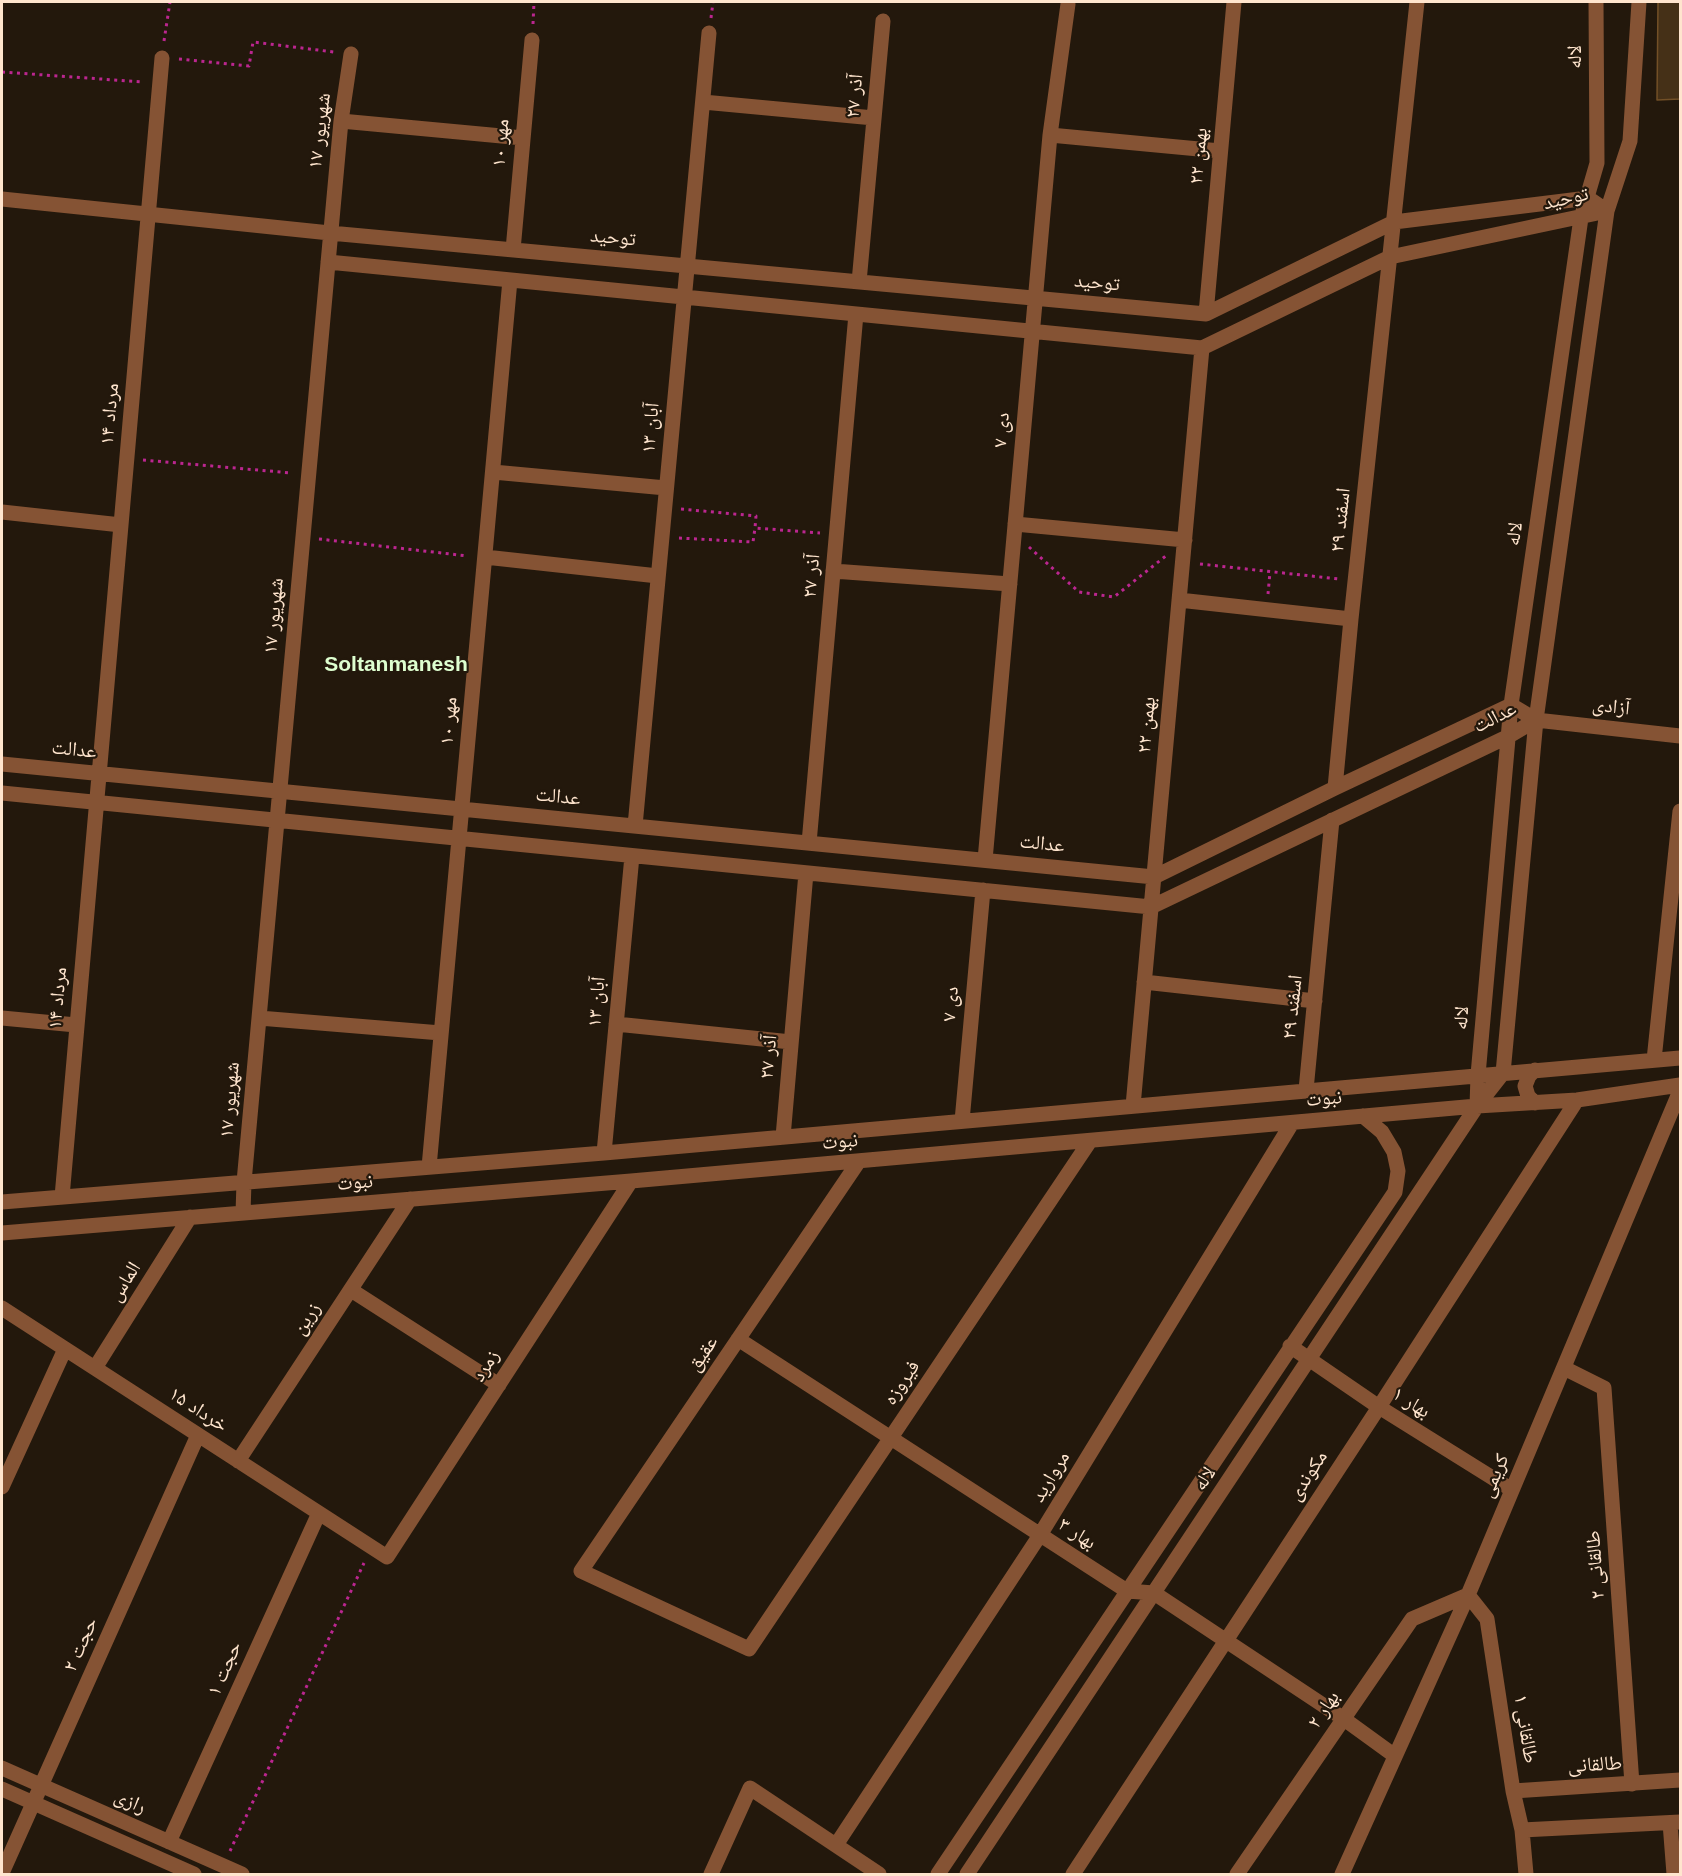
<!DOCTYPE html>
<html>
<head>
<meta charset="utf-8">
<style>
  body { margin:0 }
  #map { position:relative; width:1682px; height:1876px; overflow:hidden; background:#23180c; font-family:Arial,sans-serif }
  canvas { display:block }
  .frame { position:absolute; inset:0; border:3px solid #ffe5ce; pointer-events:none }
</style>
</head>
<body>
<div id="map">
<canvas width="1682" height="1876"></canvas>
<div class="frame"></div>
</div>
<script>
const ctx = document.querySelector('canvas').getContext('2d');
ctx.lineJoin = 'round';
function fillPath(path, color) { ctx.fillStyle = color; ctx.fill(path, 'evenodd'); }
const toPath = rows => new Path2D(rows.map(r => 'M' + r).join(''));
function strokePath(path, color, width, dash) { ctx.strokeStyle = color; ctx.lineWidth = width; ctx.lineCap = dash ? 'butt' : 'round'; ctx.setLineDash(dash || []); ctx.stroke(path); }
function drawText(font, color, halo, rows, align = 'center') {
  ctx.font = font + ' Arial,"Noto Naskh Arabic",sans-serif'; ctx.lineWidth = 4.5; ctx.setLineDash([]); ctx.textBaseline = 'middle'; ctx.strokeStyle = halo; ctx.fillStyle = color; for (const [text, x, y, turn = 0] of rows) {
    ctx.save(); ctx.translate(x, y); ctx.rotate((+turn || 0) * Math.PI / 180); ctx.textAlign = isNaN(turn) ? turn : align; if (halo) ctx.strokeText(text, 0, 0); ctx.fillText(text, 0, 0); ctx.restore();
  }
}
const building = toPath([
  [1658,2,1680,2,1680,99,1657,100,1658,2]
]);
fillPath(building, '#453017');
strokePath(building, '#735027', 1.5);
strokePath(toPath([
  [711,18,713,2],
  [533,24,534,2],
  [164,41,170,2],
  [179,59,249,66,253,42,334,52],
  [2,72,143,82],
  [143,460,292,473],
  [681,509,756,516,755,528,820,533],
  [679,538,753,542,755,528],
  [319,539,468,556],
  [1029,547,1079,592,1114,597,1167,555],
  [1200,564,1339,579],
  [1268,594,1270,572],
  [230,1851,364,1563]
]), '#bb2690', 3, [3, 4.5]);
strokePath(toPath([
  [703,102,874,118],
  [341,121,523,138],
  [1050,135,1220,151],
  [2,199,330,233,1206,314,1394,222,1588,198,1607,211],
  [513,250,532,40],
  [328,262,1202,348,1390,257,1607,211],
  [859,282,883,21],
  [1206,314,1234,2],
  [493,472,666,488],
  [2,512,121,525],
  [1015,524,1185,540],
  [485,557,658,576],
  [833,571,1010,584],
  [1179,600,1351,619],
  [2,764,1154,877,1335,788,1511,705,1536,720,1680,736],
  [1335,788,1351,619,1417,2],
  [2,793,1151,907,1509,736,1536,720],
  [635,826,709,33],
  [809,843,856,314],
  [985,860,1050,135,1068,4],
  [1144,982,1315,1001],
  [2,1018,76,1025],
  [259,1018,441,1033],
  [616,1024,791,1042],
  [1654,1060,1680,811],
  [1306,1090,1332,820],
  [1535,1103,1528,1096,1525,1086,1529,1076,1535,1070],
  [1133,1106,1202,348],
  [1477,1106,1478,1075,1511,705,1581,218,1597,163,1596,2],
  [962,1121,983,890],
  [783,1137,806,873],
  [604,1153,632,856],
  [859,1161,581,1571,749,1649,1090,1141],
  [429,1167,510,280],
  [62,1197,162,58],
  [2,1202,604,1153,1680,1058],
  [243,1213,244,1182,341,121,351,54],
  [2,1233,631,1181,1477,1106,1577,1100,1680,1085],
  [351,1290,499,1385],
  [2,1308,387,1557,631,1181],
  [738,1339,1127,1591,1154,1593,1344,1719,1395,1756],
  [1290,1346,1379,1407,1512,1490],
  [95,1368,190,1217],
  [1564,1368,1604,1388,1632,1784],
  [238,1461,410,1199],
  [2,1487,65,1349],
  [2,1768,242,1874],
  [2,1789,194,1874],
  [1513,1791,1680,1780],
  [1670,1823,1674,1874],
  [1522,1830,1680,1822],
  [169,1842,319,1513],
  [836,1845,1040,1535,1292,1123],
  [2,1873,198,1435],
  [711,1874,750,1788,879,1874],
  [938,1874,1395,1192,1398,1171,1394,1152,1382,1132,1363,1116],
  [967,1874,1477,1106,1503,1073,1536,720,1607,211,1630,141,1639,2],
  [1073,1874,1379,1407,1577,1100],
  [1237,1874,1412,1619,1468,1595,1487,1619,1513,1791,1522,1830,1526,1874],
  [1342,1874,1468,1595,1680,1091]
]), '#855334', 15);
drawText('20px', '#ffe5ce', '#23180c', [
  ["لاله",1575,57,-90],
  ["۲۷ آذر",855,96,-85],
  ["۱۷ شهریور",320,131,-83],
  ["۱۰ مهر",501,143,-85],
  ["۲۲ بهمن",1199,156,-85],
  ["توحید",1566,199,-13],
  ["توحید",613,238,5],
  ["توحید",1097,283,5],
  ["۱۴ مرداد",110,414,-85],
  ["۱۳ آبان",651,428,-85],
  ["۷ دی",1002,430,-85],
  ["۲۹ اسفند",1341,520,-84],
  ["لاله",1515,534,-82],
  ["۲۷ آذر",812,576,-85],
  ["۱۷ شهریور",274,616,-85],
  ["آزادی",1611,707,6],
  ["عدالت",1495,718,-27],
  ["۱۰ مهر",449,721,-85],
  ["۲۲ بهمن",1147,725,-85],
  ["عدالت",74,750,6],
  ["عدالت",558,797,6],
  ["عدالت",1042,844,6],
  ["۱۴ مرداد",58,998,-85],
  ["۱۳ آبان",597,1002,-85],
  ["۷ دی",951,1004,-85],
  ["۲۹ اسفند",1293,1007,-84],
  ["لاله",1462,1018,-85],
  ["۲۷ آذر",769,1057,-85],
  ["نبوت",1324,1099,-5],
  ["۱۷ شهریور",230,1100,-85],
  ["نبوت",840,1142,-5],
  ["نبوت",355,1183,-5],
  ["الماس",125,1282,-58],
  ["زرین",307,1319,-57],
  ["عقیق",703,1354,-56],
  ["زمرد",486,1366,-57],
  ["فیروزه",902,1383,-56],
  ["بهار ۱",1411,1403,32],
  ["۱۵ خرداد",198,1410,33],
  ["مکوندی",1308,1476,-57],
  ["کریمی",1495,1476,-67],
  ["مروارید",1051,1477,-59],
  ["لاله",1205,1479,-56],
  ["بهار ۳",1077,1534,33],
  ["طالقانی ۲",1596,1565,-94],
  ["حجت ۲",81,1645,-66],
  ["حجت ۱",225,1669,-66],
  ["بهار ۲",1324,1710,-56],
  ["طالقانی ۱",1525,1729,81],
  ["طالقانی",1595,1765,-3],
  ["رازی",130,1802,24]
]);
drawText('bold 21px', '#deffd0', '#23180c', [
  ["Soltanmanesh",396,665]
]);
</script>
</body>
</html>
